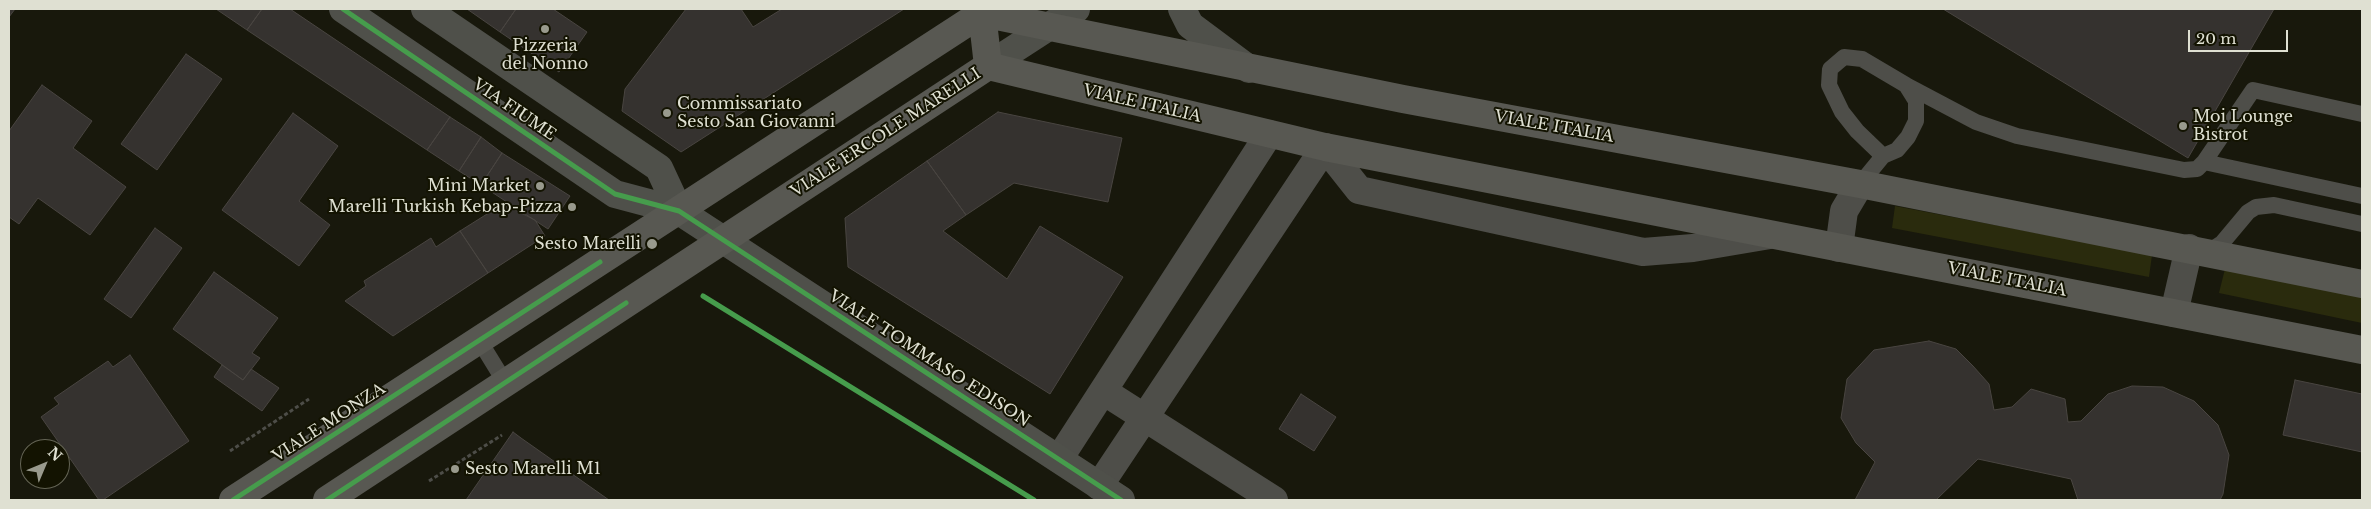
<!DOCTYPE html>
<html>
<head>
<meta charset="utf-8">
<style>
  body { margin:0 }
  #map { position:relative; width:2371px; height:509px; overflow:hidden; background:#18180c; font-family:"Libre Baskerville",serif }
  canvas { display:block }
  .frame { position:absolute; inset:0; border:10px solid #dfe0d2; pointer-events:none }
  .north { position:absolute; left:20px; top:439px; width:50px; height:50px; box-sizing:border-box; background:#131301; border:1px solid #656555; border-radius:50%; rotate:45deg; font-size:14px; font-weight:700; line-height:20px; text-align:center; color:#dfe0d2 }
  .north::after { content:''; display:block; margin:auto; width:18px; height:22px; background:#999a8d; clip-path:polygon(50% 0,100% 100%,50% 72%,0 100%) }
  .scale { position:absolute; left:2188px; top:30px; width:100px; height:22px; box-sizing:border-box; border:2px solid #dfe0d2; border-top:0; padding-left:6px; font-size:15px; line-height:18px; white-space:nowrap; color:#dfe0d2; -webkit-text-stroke:4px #131301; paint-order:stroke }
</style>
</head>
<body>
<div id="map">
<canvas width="2371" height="509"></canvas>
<div class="frame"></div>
<div class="north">N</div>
<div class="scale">20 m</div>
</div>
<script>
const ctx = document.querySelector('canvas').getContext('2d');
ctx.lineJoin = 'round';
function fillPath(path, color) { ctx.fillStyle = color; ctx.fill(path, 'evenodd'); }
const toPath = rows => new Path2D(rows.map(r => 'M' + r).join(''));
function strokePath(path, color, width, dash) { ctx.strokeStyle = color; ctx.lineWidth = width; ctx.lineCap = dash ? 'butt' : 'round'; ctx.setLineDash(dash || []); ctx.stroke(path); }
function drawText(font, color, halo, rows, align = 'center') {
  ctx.font = font + ' "Libre Baskerville",serif'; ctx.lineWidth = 4; ctx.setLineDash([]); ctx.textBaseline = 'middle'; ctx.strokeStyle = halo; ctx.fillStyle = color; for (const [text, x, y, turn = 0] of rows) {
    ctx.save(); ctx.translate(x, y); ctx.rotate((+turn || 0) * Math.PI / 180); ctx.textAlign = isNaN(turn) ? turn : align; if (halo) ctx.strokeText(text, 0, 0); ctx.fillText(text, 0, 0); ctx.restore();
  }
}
fillPath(toPath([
  [1895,206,2152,255,2149,277,1892,228],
  [2225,269,2362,297,2362,323,2219,293]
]), '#2a2b0d');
const building = toPath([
  [9,9,15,9,9,17,9,9],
  [216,9,262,9,247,30,216,9],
  [262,9,290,9,450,117,427,150,247,30,262,9],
  [467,9,516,9,500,32,467,9],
  [516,9,553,9,587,32,559,72,500,32,516,9],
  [686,9,741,9,753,27,782,9,904,9,681,152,622,111,625,89,686,9],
  [1943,9,2274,9,2188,158,1943,9],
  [186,54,222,79,157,170,121,144,186,54],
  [42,85,92,121,73,148,126,187,90,235,38,198,19,224,9,217,9,131,42,85],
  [998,112,1122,138,1108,202,1014,183,966,215,927,161,998,112],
  [293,113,338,146,299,201,330,225,299,266,222,210,293,113],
  [450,117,481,137,459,171,427,150,450,117],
  [481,137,502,153,481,185,459,171,481,137],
  [502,153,570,196,548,229,481,185,502,153],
  [927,161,966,215,943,231,1007,279,1040,226,1123,277,1050,394,848,267,845,218,927,161],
  [503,204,535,220,545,236,488,273,460,231,503,204],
  [155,228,182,248,131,318,104,299,155,228],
  [460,231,488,273,393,336,345,301,366,286,364,281,431,238,436,247,460,231],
  [214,272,278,318,252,353,260,358,243,380,173,329,214,272],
  [1929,341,1956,349,1973,366,1989,384,1994,410,2012,407,2031,389,2065,399,2068,422,2081,421,2108,394,2132,386,2163,387,2194,401,2218,425,2229,455,2223,494,2220,500,2078,500,2071,479,1978,459,1936,500,1855,500,1875,462,1856,443,1841,418,1847,379,1874,350,1929,341],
  [130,355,189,441,103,500,99,500,41,417,59,404,54,398,108,361,113,367,130,355],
  [222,365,243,380,251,369,279,388,262,411,214,377,222,365],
  [2295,380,2362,394,2362,452,2283,435,2295,380],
  [1301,394,1336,417,1314,451,1279,429,1301,394],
  [513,432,521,438,609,500,466,500,513,432]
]);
fillPath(building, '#35322f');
strokePath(building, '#494541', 1);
strokePath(toPath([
  [230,451,309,399],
  [429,481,502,435]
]), '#4d4d48', 3, [4, 2.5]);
strokePath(toPath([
  [1906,85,1976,122,2017,136,2184,170,2197,169,2204,162],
  [2362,114,2253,90,2204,162,2362,196],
  [1860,184,1883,156,1897,150,1908,137,1916,121,1916,101,1906,85,1862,59,1844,57,1830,69,1829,85,1842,112,1857,131,1883,156],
  [2208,252,2222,243,2248,212,2256,207,2274,205,2362,224],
  [479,340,506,384]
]), '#4e4e49', 16);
strokePath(toPath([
  [1839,248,1844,211,1860,184],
  [2174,313,2189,248],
  [1103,391,1274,500],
  [1059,459,1269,134],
  [1099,486,1325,147,1359,190,1643,252,1693,248,1770,235]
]), '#4e4e49', 28);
strokePath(toPath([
  [343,9,615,194,679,211,1121,500],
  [425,9,659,168,679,211],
  [1182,9,1190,25,1249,69],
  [988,66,1076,9]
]), '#4f504a', 28);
strokePath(toPath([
  [982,13,988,66],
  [988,66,1325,147,2362,350],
  [233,500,982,13,1403,99,1860,184,2362,284],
  [327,500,988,66]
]), '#585852', 28);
strokePath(toPath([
  [343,9,615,194,679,211,1121,500],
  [703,296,1034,500],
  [233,500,600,262],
  [327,500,626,303]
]), '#469c4c', 5);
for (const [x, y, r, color] of [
  [545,29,5,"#999a8d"],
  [667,113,5,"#999a8d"],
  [2183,126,5,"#999a8d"],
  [540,186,5,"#999a8d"],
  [572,207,5,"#999a8d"],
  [652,244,6,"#999a8d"],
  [455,469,5,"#999a8d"]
]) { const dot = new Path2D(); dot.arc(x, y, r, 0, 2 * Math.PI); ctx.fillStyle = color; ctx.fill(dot); strokePath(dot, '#131301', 2); }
drawText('16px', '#dfe0d2', '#131301', [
  ["Pizzeria",545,46,"center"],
  ["del Nonno",545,64,"center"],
  ["Commissariato",677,104],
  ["Sesto San Giovanni",677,122],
  ["Moi Lounge",2193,117],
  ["Bistrot",2193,135],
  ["Mini Market",530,186,"right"],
  ["Marelli Turkish Kebap-Pizza",562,207,"right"],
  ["Sesto Marelli",641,244,"right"],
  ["Sesto Marelli M1",465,469]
], 'left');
drawText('16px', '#dfe0d2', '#131301', [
  ["VIALE ITALIA",1142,104,13],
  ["VIA FIUME",514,110,34],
  ["VIALE ITALIA",1554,127,10],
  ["VIALE ERCOLE MARELLI",886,133,-33],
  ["VIALE ITALIA",2007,280,11],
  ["VIALE TOMMASO EDISON",929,359,33],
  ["VIALE MONZA",329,423,-33]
]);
</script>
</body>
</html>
